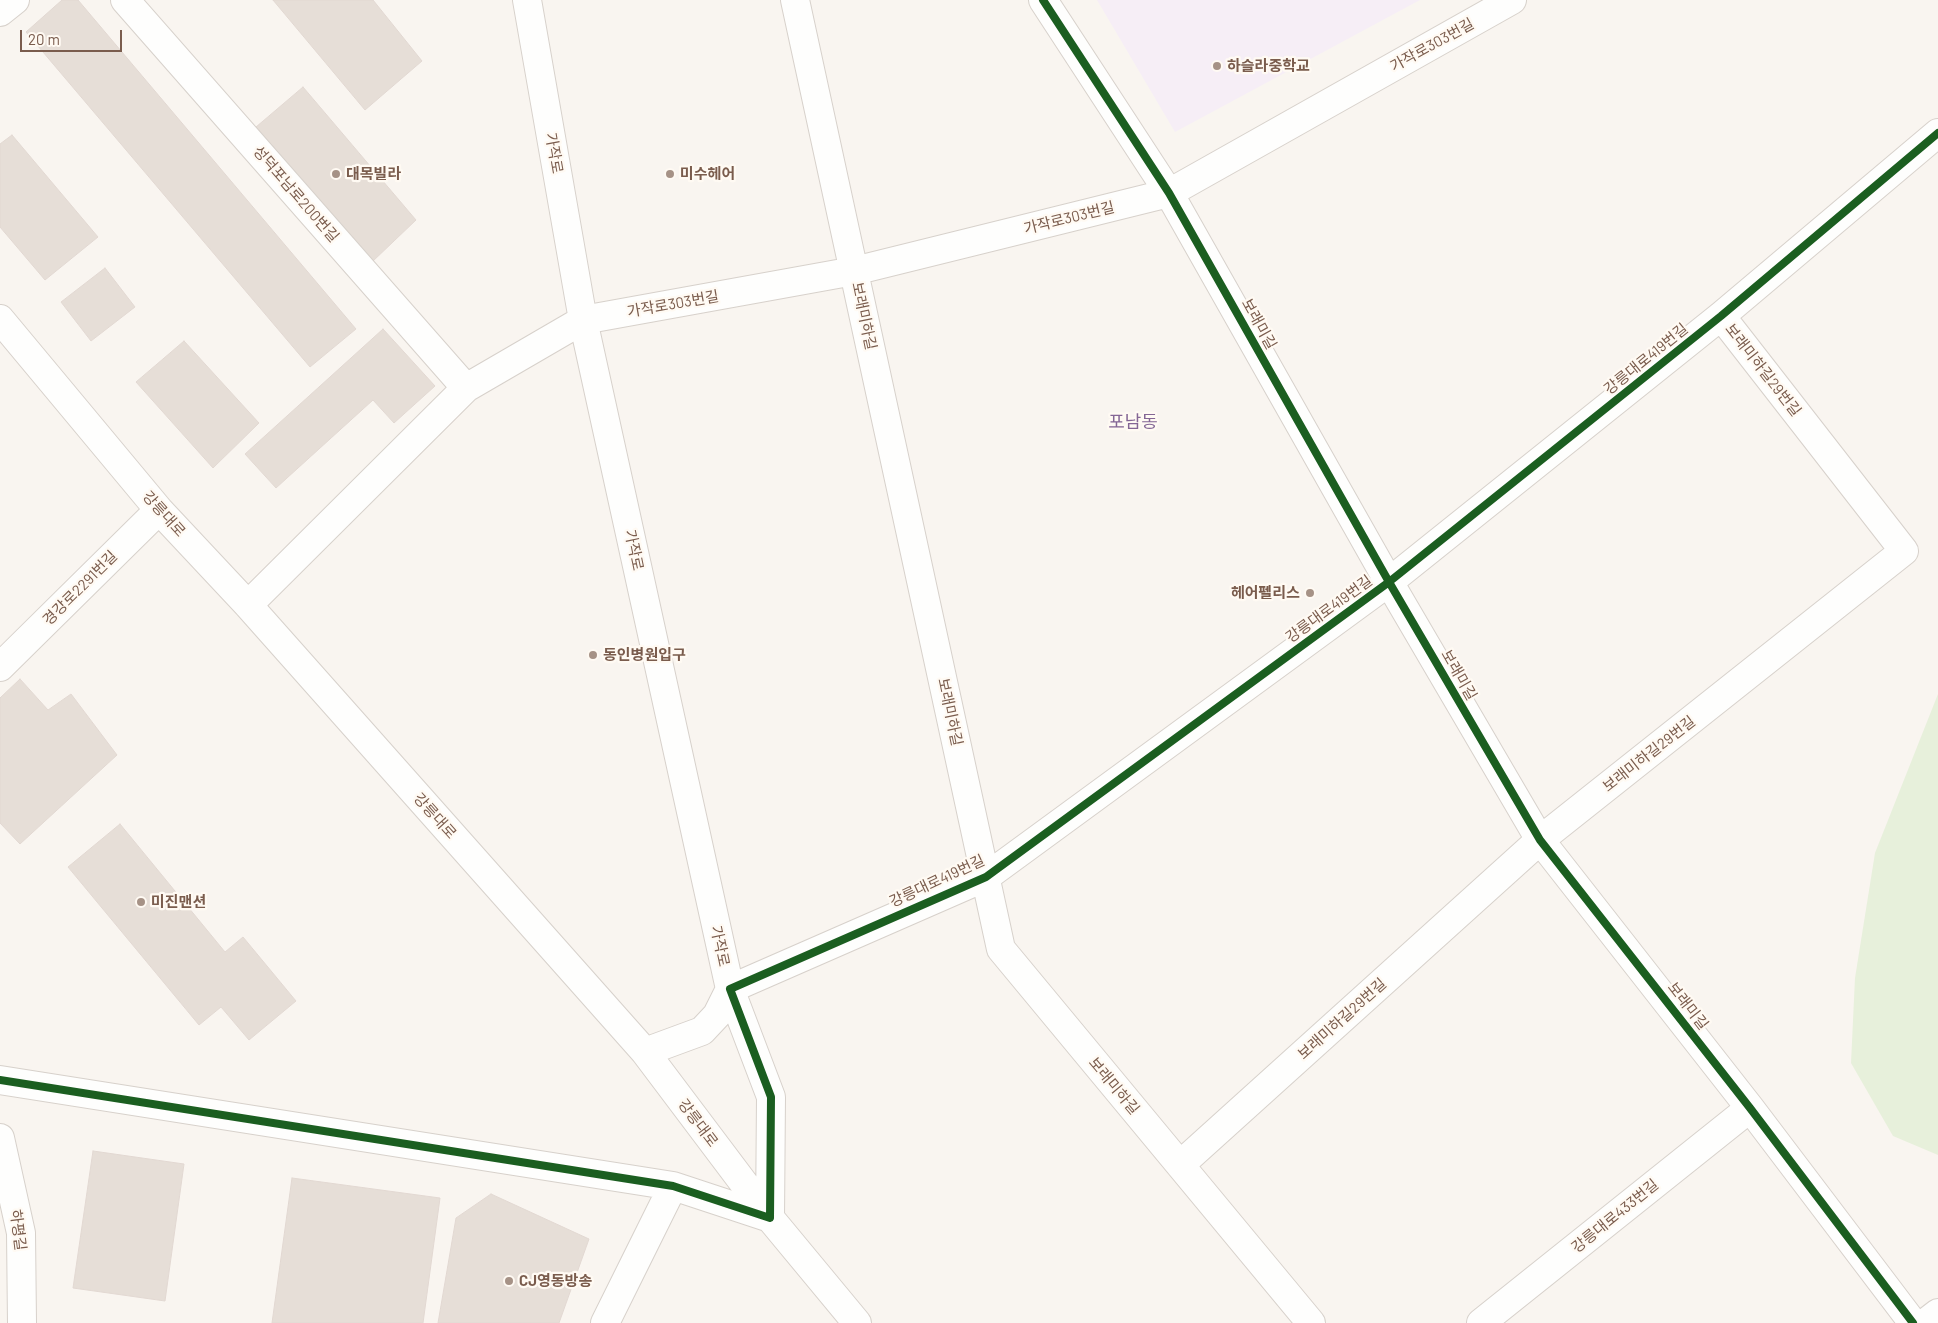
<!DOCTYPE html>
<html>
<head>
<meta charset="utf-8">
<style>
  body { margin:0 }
  #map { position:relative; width:1938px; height:1323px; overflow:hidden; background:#f9f5f0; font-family:Barlow,sans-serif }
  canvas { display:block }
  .scale { position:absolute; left:20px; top:30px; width:102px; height:22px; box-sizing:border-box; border:2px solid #7a5c4d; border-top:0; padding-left:6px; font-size:15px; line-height:18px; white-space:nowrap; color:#7a5c4d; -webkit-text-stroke:4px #fffaf3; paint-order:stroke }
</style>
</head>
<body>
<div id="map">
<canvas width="1938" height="1323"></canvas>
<div class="scale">20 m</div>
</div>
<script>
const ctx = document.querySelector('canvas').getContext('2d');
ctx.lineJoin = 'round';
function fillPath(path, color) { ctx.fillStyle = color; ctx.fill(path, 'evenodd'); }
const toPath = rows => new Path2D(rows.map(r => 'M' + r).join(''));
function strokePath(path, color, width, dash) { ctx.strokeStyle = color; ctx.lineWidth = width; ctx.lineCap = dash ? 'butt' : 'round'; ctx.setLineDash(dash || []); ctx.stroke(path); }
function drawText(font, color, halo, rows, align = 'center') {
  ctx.font = font + ' Barlow,"Noto Sans KR",sans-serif'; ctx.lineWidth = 4.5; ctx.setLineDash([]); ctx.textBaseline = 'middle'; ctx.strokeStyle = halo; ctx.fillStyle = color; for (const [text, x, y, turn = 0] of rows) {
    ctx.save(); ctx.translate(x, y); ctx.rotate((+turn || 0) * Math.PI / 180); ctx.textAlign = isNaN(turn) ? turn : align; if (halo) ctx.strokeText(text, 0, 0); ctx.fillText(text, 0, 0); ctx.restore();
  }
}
fillPath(toPath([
  [1097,0,1420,0,1175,132]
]), '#f6eef6');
fillPath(toPath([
  [1938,694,1938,1155,1893,1136,1851,1063,1855,978,1875,853]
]), '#e7f0db');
const building = toPath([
  [62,0,78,0,356,329,310,367,26,32,62,0],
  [273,0,373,0,422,61,365,110,273,0],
  [303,87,416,220,372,262,256,127,303,87],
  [12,135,98,237,45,280,0,227,0,144,12,135],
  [105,268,135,307,91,341,61,302,105,268],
  [383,329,435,386,394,423,373,400,276,488,245,454,383,329],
  [184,341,259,423,213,468,136,382,184,341],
  [20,679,48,710,71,694,117,755,20,844,0,823,0,698,20,679],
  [120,824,225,952,243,937,296,1001,249,1040,221,1007,199,1025,68,867,120,824],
  [93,1151,184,1164,165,1301,73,1288,93,1151],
  [292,1178,440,1198,423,1323,272,1323,292,1178],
  [491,1194,589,1239,559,1323,438,1323,456,1218,491,1194]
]);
fillPath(building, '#e6ded7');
strokePath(building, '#e2d8d2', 1);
const minor = toPath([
  [125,0,466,388],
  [527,0,583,320,730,989,717,1015,702,1031,645,1052],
  [795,0,1001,949,1311,1323],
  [1043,0,1169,193,1389,582,1540,840,1750,1108,1913,1323],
  [0,12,15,0],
  [0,319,159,510,248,605,645,1052,770,1218,857,1323],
  [248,605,466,388,583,320,854,271,1169,193,1512,0],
  [0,667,159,510],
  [0,1080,673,1186,770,1218,771,1097,730,989,986,877,1389,582,1721,316,1938,133],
  [0,1138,21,1233,22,1323],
  [1180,1165,1540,840,1904,551,1721,316],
  [605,1323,673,1186],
  [1481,1323,1750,1108],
  [1925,1323,1938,1313]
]);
strokePath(minor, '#d7d1cb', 30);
strokePath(minor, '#fefefd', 28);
strokePath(toPath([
  [1043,0,1169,193,1389,582,1540,840,1750,1108,1913,1323],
  [0,1080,673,1186,770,1218,771,1097,730,989,986,877,1389,582,1721,316,1938,133]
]), '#1b5e20', 8);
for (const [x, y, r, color] of [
  [1217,66,5,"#a69286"],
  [336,174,5,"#a69286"],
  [670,174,5,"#a69286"],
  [1310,593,5,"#a69286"],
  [593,655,5,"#a69286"],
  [141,902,5,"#a69286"],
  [509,1281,5,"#a69286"]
]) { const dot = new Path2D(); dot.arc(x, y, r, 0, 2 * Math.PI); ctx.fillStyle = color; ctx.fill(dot); strokePath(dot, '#fffaf3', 2); }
drawText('15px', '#7a5c4d', '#fffaf3', [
  ["가작로303번길",1432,45,-29],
  ["가작로",554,153,80],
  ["성덕포남로200번길",296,194,49],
  ["가작로303번길",1069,218,-14],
  ["가작로303번길",673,304,-10],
  ["보래미하길",864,316,78],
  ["보래미길",1259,324,61],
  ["강릉대로419번길",1646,359,-39],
  ["보래미하길29번길",1763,370,52],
  ["강릉대로",164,514,48],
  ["가작로",634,550,78],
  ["경강로2291번길",80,588,-45],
  ["강릉대로419번길",1329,609,-36],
  ["보래미길",1459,675,60],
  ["보래미하길",950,712,78],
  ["보래미하길29번길",1649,754,-38],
  ["강릉대로",435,816,48],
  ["강릉대로419번길",937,881,-25],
  ["가작로",720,946,78],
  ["보래미길",1688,1006,52],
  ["보래미하길29번길",1342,1019,-42],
  ["보래미하길",1114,1086,50],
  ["강릉대로",698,1123,53],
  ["강릉대로433번길",1615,1216,-39],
  ["하평길",18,1230,83]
]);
drawText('bold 15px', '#7a5c4d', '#fffaf3', [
  ["하슬라중학교",1227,66],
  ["대목빌라",346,174],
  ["미수헤어",680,174],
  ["헤어펠리스",1300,593,"right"],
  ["동인병원입구",603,655],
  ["미진맨션",151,902],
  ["CJ영동방송",519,1281]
], 'left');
drawText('18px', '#846695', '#fffaf3', [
  ["포남동",1133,422]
]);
</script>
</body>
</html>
